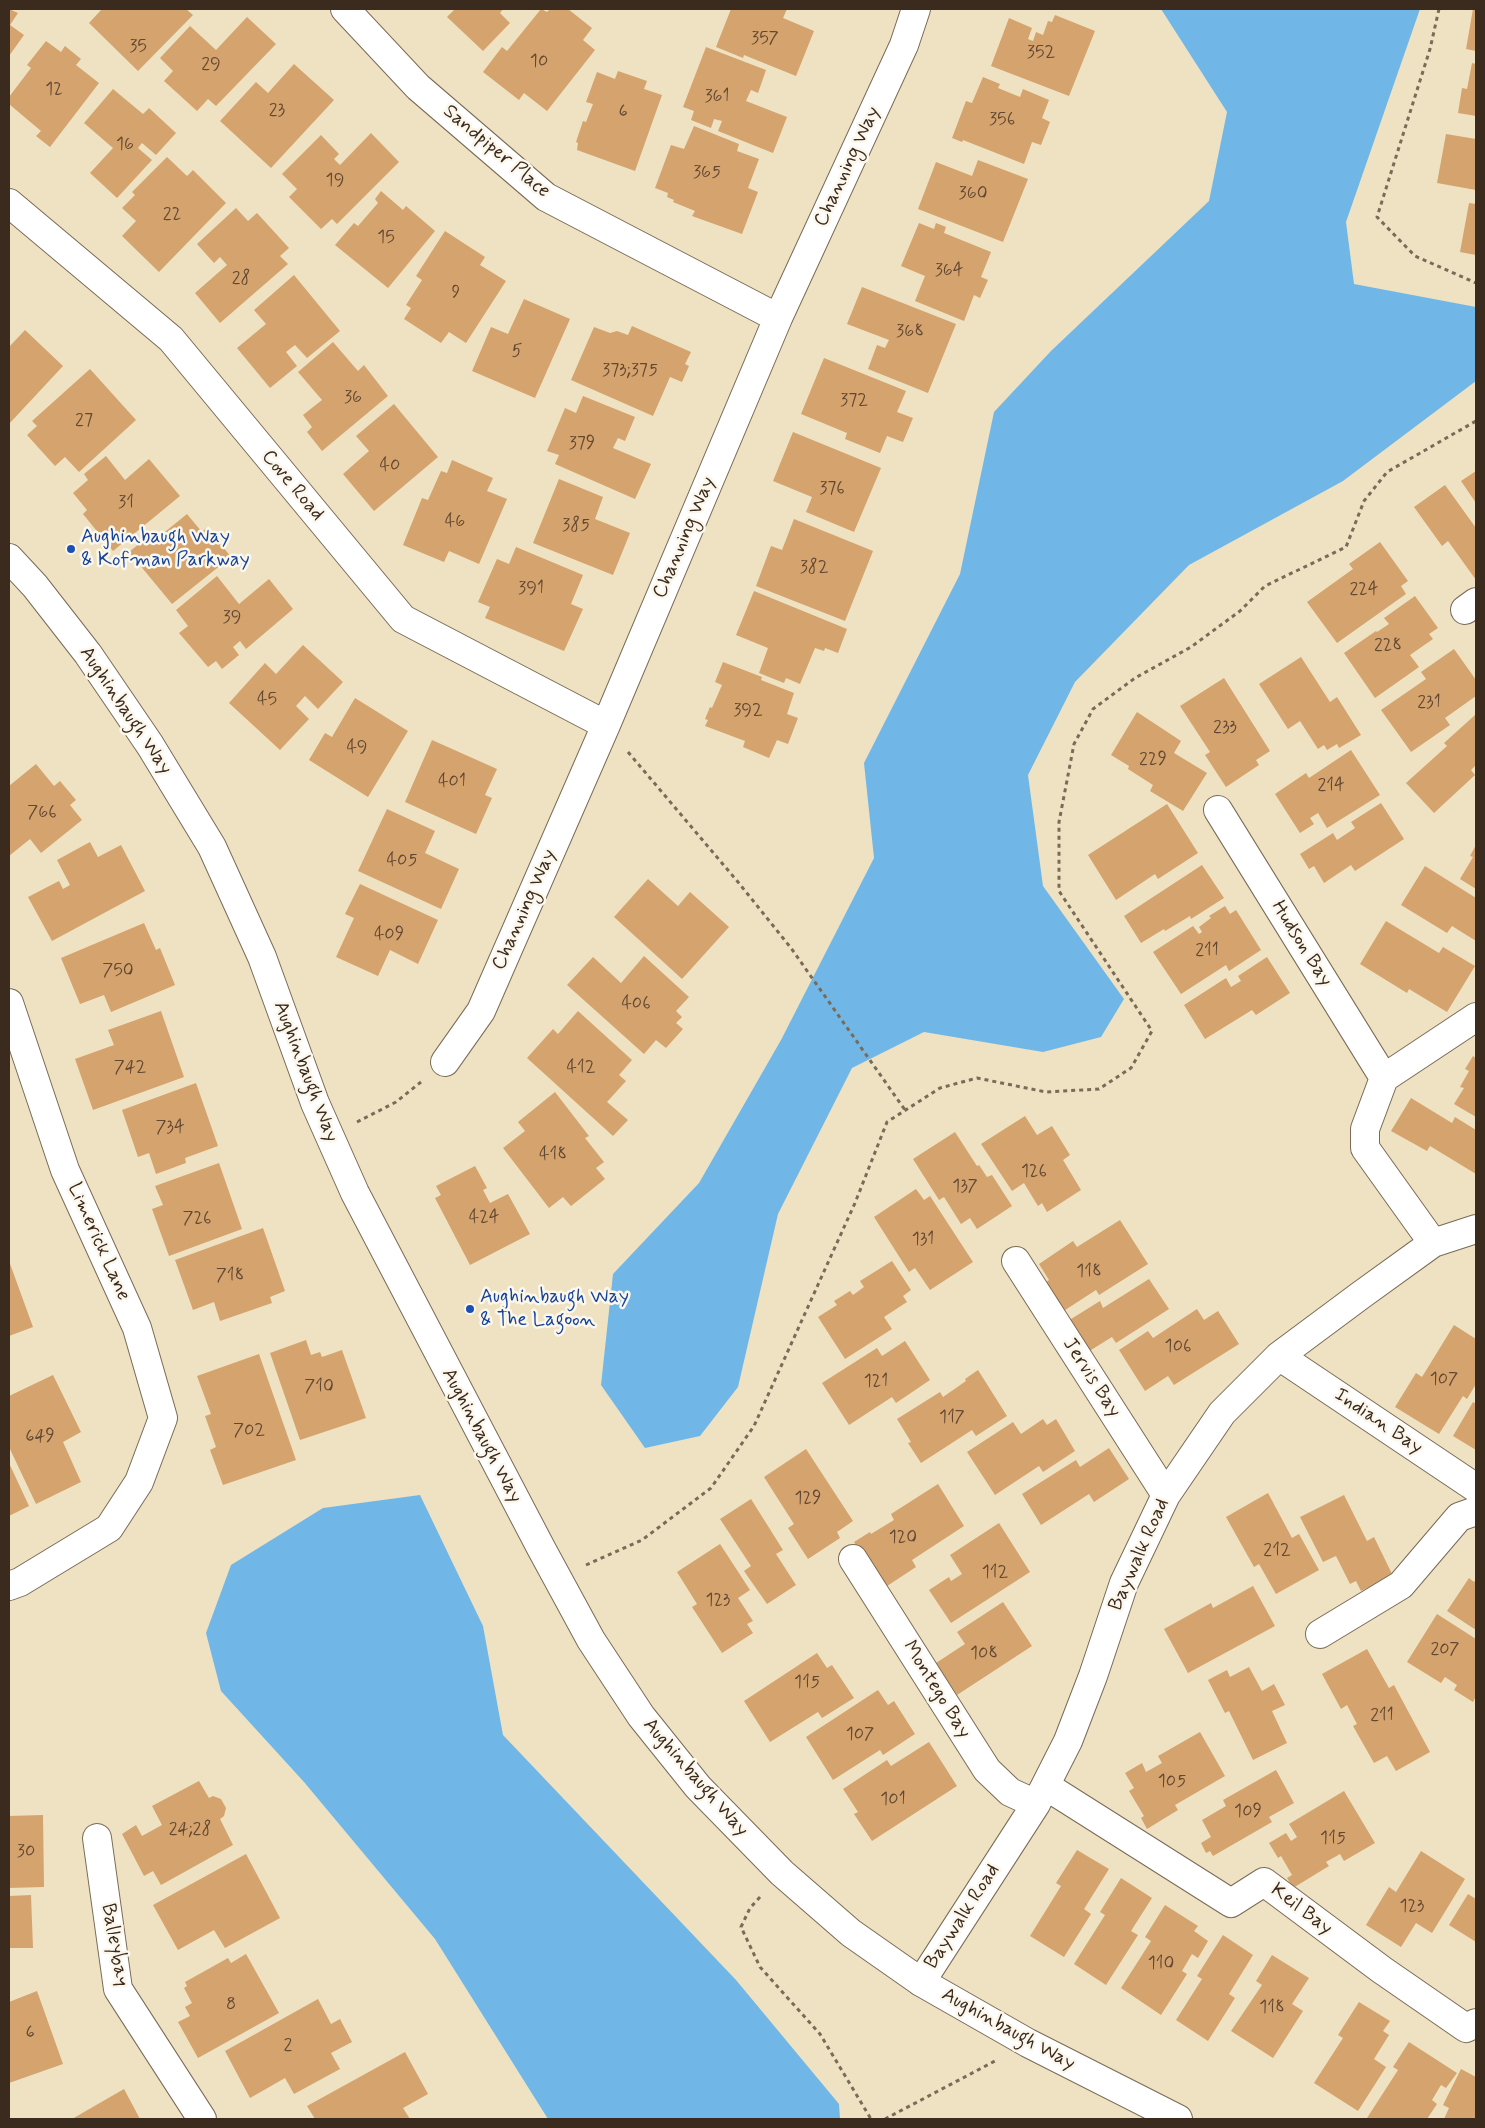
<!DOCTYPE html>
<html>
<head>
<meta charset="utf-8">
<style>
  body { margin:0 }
  #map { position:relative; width:1485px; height:2128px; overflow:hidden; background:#eee2c2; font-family:Mynerve,sans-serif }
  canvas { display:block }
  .frame { position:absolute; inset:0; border:10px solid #3b2a1e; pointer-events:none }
</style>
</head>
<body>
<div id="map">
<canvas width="1485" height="2128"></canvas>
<div class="frame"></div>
</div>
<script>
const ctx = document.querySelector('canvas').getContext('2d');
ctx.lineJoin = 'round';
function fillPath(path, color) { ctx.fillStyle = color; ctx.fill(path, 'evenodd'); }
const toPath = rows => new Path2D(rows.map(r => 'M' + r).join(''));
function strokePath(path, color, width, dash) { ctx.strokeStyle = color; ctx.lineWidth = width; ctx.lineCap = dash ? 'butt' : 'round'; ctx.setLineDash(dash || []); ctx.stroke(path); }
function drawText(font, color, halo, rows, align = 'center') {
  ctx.font = font + ' Mynerve,sans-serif'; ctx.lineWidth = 5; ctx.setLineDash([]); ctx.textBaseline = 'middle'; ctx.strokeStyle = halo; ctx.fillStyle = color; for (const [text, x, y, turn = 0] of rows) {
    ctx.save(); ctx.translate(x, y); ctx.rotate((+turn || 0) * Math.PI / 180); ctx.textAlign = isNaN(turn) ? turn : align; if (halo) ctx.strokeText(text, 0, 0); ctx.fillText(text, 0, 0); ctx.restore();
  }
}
fillPath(toPath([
  [1161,9,1420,9,1346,222,1354,284,1476,307,1476,381,1343,481,1189,565,1075,682,1028,775,1043,886,1124,999,1101,1037,1043,1052,924,1032,852,1068,778,1214,738,1387,700,1436,645,1448,601,1385,613,1274,699,1183,781,1040,874,858,864,763,960,574,994,412,1051,351,1209,201,1227,112],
  [420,1495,483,1626,503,1735,736,1980,839,2104,840,2119,548,2119,435,1939,304,1782,221,1691,206,1633,231,1565,323,1508]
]), '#70b7e7');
fillPath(toPath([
  [9,9,18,13,10,25,24,35,9,56],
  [102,9,186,9,193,15,138,71,89,23],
  [455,9,503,9,500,13,510,23,483,51,447,17],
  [541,9,547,12,550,9,568,9,592,28,583,40,595,50,547,111,524,93,519,100,483,72,502,47,507,51],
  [731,9,787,9,783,18,814,31,796,76,744,55,743,58,716,47],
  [1473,9,1476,10,1476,51,1466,49],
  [1055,15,1095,31,1069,96,991,66,1009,18,1032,28,1028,39,1033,41,1036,32,1043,35,1048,21,1052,22],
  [247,17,276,44,216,106,208,99,197,111,164,81,173,71,160,58,190,26,216,50],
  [46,41,61,52,65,46,81,59,76,65,99,83,50,147,36,136,41,131,9,104,9,97,31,68,27,65],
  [706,47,766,70,758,93,751,90,746,101,787,117,773,153,718,131,722,121,714,119,711,128,691,120,694,111,683,107],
  [1472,63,1476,64,1476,116,1458,113,1462,88,1467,89],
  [294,64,334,100,271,168,220,121,256,82,268,93],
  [618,71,647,81,644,89,662,95,635,171,577,150,578,143,576,142,583,121,586,122,593,104,586,102,597,72,615,79],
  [983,77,1000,84,998,88,1020,97,1023,89,1049,100,1042,118,1050,122,1041,145,1032,142,1024,164,963,140,962,142,952,138,966,101,972,103],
  [113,89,143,114,149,108,176,133,156,155,142,143,138,148,152,160,117,198,90,173,113,148,84,123],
  [694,126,739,144,737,151,759,159,748,188,758,192,742,234,692,216,695,211,673,202,674,200,667,197,668,193,655,188,671,145,684,149],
  [371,133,399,162,337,224,332,219,321,229,289,197,297,189,282,174,321,135,339,154,334,159,340,165],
  [1446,134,1476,139,1476,190,1437,183],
  [167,157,187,176,193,170,226,203,159,272,122,236,136,221,122,208,135,195,132,192],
  [978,160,1028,179,1003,242,918,209,936,162,972,176],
  [381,191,403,210,406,206,435,231,388,288,335,245,354,223,358,226,378,203,375,199],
  [1469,203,1476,204,1476,255,1460,252],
  [236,208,248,221,257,213,289,248,280,256,288,264,220,323,195,293,227,265,220,257,214,263,197,244],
  [919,223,934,229,936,223,946,227,944,233,991,252,981,277,988,280,980,298,974,295,964,321,915,301,925,276,901,266],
  [445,231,485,257,480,265,506,281,466,343,449,332,441,343,404,319,411,308,406,305,422,280,416,276],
  [294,275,340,331,307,358,295,345,286,352,297,366,270,388,237,348,266,324,254,310],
  [862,287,956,324,928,393,868,369,877,345,885,348,889,340,847,324],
  [524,299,570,319,535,398,472,371,491,327,508,334],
  [632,326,691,352,685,364,689,366,682,382,670,377,653,416,571,380,594,327,610,333,617,331,628,335],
  [25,330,63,366,9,424,9,347],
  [333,342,358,371,364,365,388,396,322,451,307,432,312,427,303,415,322,400,298,372],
  [824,358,906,391,897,412,913,418,903,442,887,436,880,453,845,439,847,433,801,414],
  [90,369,136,420,79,472,65,457,55,466,27,435,37,426,32,421],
  [583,396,635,417,625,441,618,438,613,448,651,464,635,499,555,464,559,455,547,451,565,408,576,413],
  [394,404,438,457,374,511,343,474,369,451,356,436],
  [793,432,881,468,854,532,806,512,812,497,773,481],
  [106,456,125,480,149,459,180,496,113,551,83,514,87,510,73,493,88,480,84,474],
  [452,460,493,478,487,491,507,499,479,564,449,551,444,562,403,545,422,498,428,500,441,471,447,473],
  [1476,471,1476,503,1461,481],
  [559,479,603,497,595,519,630,533,613,575,533,543],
  [1445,485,1476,528,1476,580,1448,541,1442,546,1414,507],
  [187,514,202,532,207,527,231,557,172,604,129,552,150,535,155,540],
  [794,519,873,551,845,621,756,586,771,546,782,550],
  [1380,542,1408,581,1401,586,1406,594,1337,643,1307,602,1353,569,1349,564],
  [516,547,583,575,571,604,583,609,564,651,485,618,490,607,478,602,497,559,509,564],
  [217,576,239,604,269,579,293,609,246,649,240,641,233,647,239,655,222,669,216,661,208,667,179,633,188,626,176,610],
  [754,591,847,629,838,653,825,648,824,651,815,648,800,684,786,678,784,683,759,673,768,648,736,635],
  [1415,596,1438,628,1429,634,1433,639,1410,655,1419,667,1375,698,1344,653,1376,631,1377,632,1389,624,1384,618],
  [303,645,343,682,318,709,305,696,296,706,309,719,280,750,229,703,265,663,276,674],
  [1454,649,1476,680,1476,696,1445,718,1450,725,1411,752,1381,710,1426,679,1421,672],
  [1301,657,1330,702,1337,697,1361,735,1339,748,1337,744,1327,750,1324,745,1318,749,1300,721,1288,729,1259,684],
  [723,662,762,677,761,680,794,693,787,714,798,718,788,744,777,740,769,758,743,747,745,741,705,726,708,720,705,719,710,707,712,708,722,685,715,682],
  [1224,678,1270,751,1256,760,1259,765,1226,787,1205,755,1210,752,1180,706],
  [355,698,408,731,368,797,309,760,325,733,332,737],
  [1137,712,1181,741,1174,753,1207,773,1183,811,1150,791,1153,785,1128,769,1129,766,1111,755],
  [1475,715,1476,717,1476,765,1471,770,1475,775,1434,813,1406,783,1447,746,1444,743],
  [432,740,497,769,485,795,492,798,476,834,405,802],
  [1351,750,1380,795,1327,828,1318,813,1310,818,1314,824,1300,833,1275,794,1306,773,1309,778],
  [36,764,54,786,60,781,76,800,70,805,82,820,41,853,30,839,9,856,9,786],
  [1381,803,1404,839,1355,871,1351,865,1324,883,1314,866,1309,869,1300,854,1333,833,1337,840,1355,828,1351,822],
  [1167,804,1198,853,1158,879,1155,874,1116,900,1088,855],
  [387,809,435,831,425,853,459,869,441,909,358,871],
  [90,842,98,857,121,845,145,891,52,941,28,897,59,881,63,889,70,885,57,860],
  [1476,845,1476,889,1460,879,1473,857,1470,856],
  [1202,865,1224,898,1191,919,1190,916,1165,931,1164,929,1141,943,1124,916],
  [1425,866,1476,898,1476,941,1452,926,1447,933,1401,905],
  [648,879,678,906,690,892,729,927,682,979,614,917],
  [360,884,438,920,418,964,390,950,378,976,336,957,354,918,345,914],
  [1225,906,1230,914,1236,910,1261,950,1229,971,1226,965,1181,994,1153,952,1193,926,1199,934,1202,932,1199,927,1211,918,1209,916],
  [1386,921,1439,953,1443,947,1475,966,1447,1012,1409,989,1407,993,1360,964],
  [144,923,156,950,160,948,175,985,111,1012,104,995,80,1004,61,958],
  [644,956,689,997,676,1011,682,1017,676,1023,683,1029,666,1048,656,1040,644,1054,567,985,593,957,621,983],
  [1267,957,1290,993,1256,1015,1252,1010,1205,1039,1184,1005,1226,978,1231,987,1241,981,1238,976],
  [161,1011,184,1077,93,1110,75,1059,114,1045,108,1030],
  [578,1011,632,1060,619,1075,626,1081,607,1102,628,1120,613,1136,527,1058,553,1029,558,1034],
  [1473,1056,1476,1058,1476,1117,1454,1104,1464,1088,1460,1087,1469,1071,1465,1069],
  [196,1083,218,1146,185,1158,186,1163,156,1174,149,1153,138,1157,122,1110],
  [555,1092,589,1136,585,1138,604,1162,596,1168,605,1179,571,1206,563,1197,549,1208,503,1148,525,1131,518,1122],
  [1411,1098,1452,1123,1455,1117,1476,1130,1476,1174,1430,1146,1427,1151,1391,1131],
  [1025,1116,1037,1135,1052,1126,1070,1155,1063,1160,1081,1190,1047,1212,1042,1203,1038,1206,1024,1183,1012,1191,981,1144],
  [955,1132,977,1166,979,1165,987,1177,992,1175,1012,1206,977,1229,970,1218,961,1224,944,1197,939,1200,913,1159],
  [219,1163,242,1229,169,1256,152,1209,163,1205,155,1186],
  [475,1166,487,1188,483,1190,490,1203,508,1194,530,1234,470,1265,435,1198,441,1195,436,1186],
  [916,1189,924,1200,930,1196,973,1262,930,1290,915,1268,909,1272,874,1217],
  [1120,1220,1148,1264,1099,1295,1096,1290,1059,1314,1045,1283,1049,1280,1039,1264,1073,1241,1077,1247],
  [263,1228,285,1291,270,1297,272,1303,220,1321,214,1302,193,1310,175,1260],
  [9,1261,33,1327,9,1336],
  [892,1261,911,1290,903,1296,907,1302,884,1317,892,1329,845,1359,818,1317,837,1305,834,1301,850,1291,853,1295,864,1287,860,1281],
  [1149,1279,1169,1309,1116,1343,1112,1337,1083,1355,1063,1324,1100,1301,1103,1308],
  [1197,1309,1204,1320,1218,1311,1239,1344,1174,1385,1168,1376,1145,1391,1119,1350,1148,1331,1153,1338],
  [1454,1325,1476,1339,1476,1384,1467,1399,1463,1396,1439,1434,1395,1407,1416,1373,1422,1377],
  [306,1340,311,1355,320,1352,322,1357,342,1350,366,1418,300,1440,270,1353],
  [905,1341,930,1380,896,1403,892,1397,849,1425,822,1383,877,1348,882,1356],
  [259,1354,296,1460,223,1485,210,1450,216,1447,205,1416,211,1414,197,1376],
  [978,1370,1007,1416,976,1436,972,1430,921,1463,908,1443,911,1442,897,1419,940,1392,943,1397,966,1381,965,1379],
  [53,1375,81,1432,63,1442,81,1482,36,1504,9,1447,9,1396],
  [1473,1402,1476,1404,1476,1450,1453,1436],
  [1043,1419,1047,1425,1056,1419,1075,1451,1043,1472,1039,1466,995,1495,967,1452,1013,1422,1021,1434],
  [1109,1448,1129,1479,1094,1502,1089,1494,1041,1525,1022,1494,1076,1460,1080,1467],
  [806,1449,853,1521,837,1532,840,1538,808,1559,788,1528,794,1524,764,1477],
  [9,1463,29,1506,9,1516],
  [938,1484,964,1526,912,1560,916,1567,884,1588,854,1542,870,1532,871,1534,894,1520,891,1514],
  [1268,1493,1292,1538,1299,1534,1319,1570,1276,1594,1259,1564,1254,1567,1226,1517],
  [1344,1495,1367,1541,1374,1537,1393,1576,1361,1591,1356,1581,1350,1584,1336,1556,1323,1562,1300,1517],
  [751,1499,783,1550,776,1554,796,1585,767,1604,744,1571,751,1566,720,1519],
  [999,1523,1030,1572,951,1623,929,1590,949,1577,951,1581,962,1574,950,1555],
  [720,1544,750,1590,738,1598,753,1621,747,1624,753,1633,722,1653,692,1607,697,1604,677,1572],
  [1469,1578,1474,1582,1476,1579,1476,1630,1447,1611],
  [1253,1586,1275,1626,1188,1673,1164,1629,1211,1603,1213,1608],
  [1003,1602,1032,1646,957,1695,936,1663,965,1644,957,1632],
  [1437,1614,1476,1639,1476,1696,1473,1702,1454,1690,1457,1685,1445,1677,1441,1683,1407,1662],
  [1367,1649,1389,1688,1394,1685,1430,1752,1396,1771,1387,1756,1374,1763,1353,1726,1357,1724,1347,1705,1341,1709,1322,1674],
  [817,1653,827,1668,832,1665,854,1698,822,1718,818,1712,770,1742,744,1701],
  [1249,1667,1262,1691,1274,1684,1285,1705,1272,1711,1287,1743,1253,1760,1229,1711,1225,1713,1208,1680,1227,1670,1230,1677],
  [878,1690,888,1705,894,1701,915,1734,883,1755,880,1750,833,1780,806,1737],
  [1200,1732,1225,1776,1175,1805,1178,1810,1147,1829,1141,1818,1144,1816,1129,1791,1134,1788,1125,1773,1142,1763,1146,1772,1162,1763,1158,1756],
  [929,1742,957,1786,872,1841,854,1814,858,1812,843,1789,887,1760,891,1766],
  [1276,1770,1294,1803,1269,1817,1272,1822,1213,1856,1210,1851,1206,1853,1201,1843,1211,1837,1202,1820,1226,1806,1223,1800],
  [199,1781,209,1798,213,1796,221,1799,226,1808,224,1816,220,1819,233,1845,161,1885,153,1871,144,1876,122,1834,136,1825,142,1836,162,1825,152,1806],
  [1344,1791,1375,1843,1344,1861,1340,1854,1326,1862,1329,1866,1293,1888,1287,1878,1292,1875,1281,1856,1278,1858,1269,1843,1286,1833,1291,1841,1297,1837,1289,1824],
  [43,1815,44,1887,9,1888,9,1816],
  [1077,1850,1109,1869,1084,1909,1091,1914,1064,1957,1030,1936,1061,1886,1056,1883],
  [1421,1851,1465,1879,1432,1933,1416,1923,1401,1947,1366,1925,1389,1887,1396,1892],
  [246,1854,280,1918,225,1948,214,1930,178,1950,153,1905],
  [1121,1878,1152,1898,1131,1931,1138,1935,1106,1985,1074,1964,1105,1915,1100,1912],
  [1468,1894,1476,1899,1476,1942,1449,1925],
  [31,1895,33,1948,9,1948,9,1896],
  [1165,1905,1198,1926,1194,1931,1208,1941,1198,1958,1192,1954,1182,1971,1187,1974,1161,2015,1121,1988,1151,1941,1145,1937],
  [1223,1935,1253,1955,1229,1994,1235,1998,1208,2041,1176,2020,1202,1979,1197,1976],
  [246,1954,279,2013,198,2058,178,2022,190,2016,185,2007,192,2003,184,1988,187,1986,185,1982,228,1958,231,1963],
  [1272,1955,1309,1978,1292,2004,1303,2011,1273,2058,1231,2031,1262,1985,1256,1981],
  [37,1991,63,2064,9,2083,9,2002],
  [318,1999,331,2024,340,2019,352,2042,331,2053,340,2069,294,2094,285,2078,250,2098,225,2051],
  [1359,2002,1390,2021,1383,2031,1389,2035,1374,2059,1386,2067,1358,2111,1314,2083,1343,2038,1338,2035],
  [1409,2042,1457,2073,1446,2088,1441,2085,1432,2100,1437,2104,1427,2119,1369,2119,1367,2118,1398,2070,1393,2067],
  [405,2052,428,2094,403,2108,410,2119,315,2119,307,2106],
  [1461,2069,1476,2077,1476,2119,1444,2119,1449,2108,1443,2105],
  [124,2089,140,2119,72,2119]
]), '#d5a36d');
const minor = toPath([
  [345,9,418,87,546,197,778,318],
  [9,203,171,339,403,619,606,725],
  [1465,610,1476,602],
  [1218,810,1384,1078,1365,1129,1365,1148,1433,1243],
  [9,1003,65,1170,137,1328,163,1418,139,1482,109,1528,20,1582,9,1586],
  [445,1062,481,1011,606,725,778,318,904,45,916,9],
  [1384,1078,1476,1017],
  [1016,1261,1166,1495],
  [1279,1356,1476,1488],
  [853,1559,987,1770,1010,1792,1036,1804],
  [1320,1634,1401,1585,1459,1517,1476,1511],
  [1046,1786,1231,1903,1264,1882,1382,1970,1466,2028,1476,2023],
  [97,1838,118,1989,202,2119],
  [921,1982,1036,1804,1068,1741,1093,1676,1124,1583,1166,1495,1222,1413,1279,1356,1361,1295,1433,1243,1476,1229]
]);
const secondary = toPath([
  [9,558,35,586,88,654,150,745,212,847,262,957,315,1103,355,1193,541,1548,591,1640,641,1716,698,1787,782,1873,851,1933,921,1982,1028,2043,1178,2119]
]);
strokePath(minor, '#7a6a57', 30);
strokePath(secondary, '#7a6a57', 30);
strokePath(toPath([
  [1439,9,1430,49,1377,217,1415,256,1476,283],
  [628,752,738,882,791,948,905,1110],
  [357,1122,396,1102,421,1082],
  [586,1565,642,1540,711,1488,754,1426,855,1203,887,1122,940,1088,977,1078,1046,1092,1099,1089,1131,1068,1152,1031,1059,891,1059,822,1074,744,1093,709,1135,678,1191,647,1240,611,1265,586,1346,547,1364,501,1387,472,1476,421],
  [760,1897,750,1908,741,1927,760,1967,820,2034,871,2119],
  [885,2119,995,2061]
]), '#7a6a57', 3, [4, 4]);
strokePath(minor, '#fff', 28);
strokePath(secondary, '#fff', 28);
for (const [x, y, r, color] of [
  [71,549,5,"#1a4fb4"],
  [470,1309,5,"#1a4fb4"]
]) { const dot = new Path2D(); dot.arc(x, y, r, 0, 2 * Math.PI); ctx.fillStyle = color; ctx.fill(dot); strokePath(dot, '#fbf7ec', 2); }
drawText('18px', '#624832', null, [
  ["357",765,39],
  ["35",138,47],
  ["352",1041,53],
  ["10",539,62],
  ["29",211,65],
  ["12",54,90],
  ["361",717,97],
  ["23",277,111],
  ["6",623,112],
  ["356",1002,120],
  ["16",125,145],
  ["365",707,173],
  ["19",335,181],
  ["360",973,194],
  ["22",172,215],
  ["15",386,238],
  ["364",949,271],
  ["28",241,279],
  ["9",456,293],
  ["368",910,332],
  ["5",517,352],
  ["373;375",630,371],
  ["36",353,398],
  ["372",854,401],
  ["27",84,421],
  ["379",582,444],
  ["40",390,466],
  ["376",832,489],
  ["31",126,503],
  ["46",455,522],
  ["385",576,526],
  ["382",814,568],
  ["391",531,589],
  ["224",1364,590],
  ["39",232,618],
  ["228",1388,646],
  ["45",267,700],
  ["231",1429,703],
  ["392",748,711],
  ["233",1225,728],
  ["49",357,748],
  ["229",1153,760],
  ["401",452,782],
  ["214",1331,786],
  ["766",42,813],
  ["405",402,861],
  ["409",389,935],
  ["211",1207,951],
  ["750",118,971],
  ["406",636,1004],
  ["742",130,1068],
  ["412",581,1068],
  ["734",170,1128],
  ["418",553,1155],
  ["126",1034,1172],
  ["137",965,1187],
  ["424",484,1218],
  ["726",197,1219],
  ["131",923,1240],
  ["118",1089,1272],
  ["718",230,1276],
  ["106",1178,1347],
  ["107",1444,1380],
  ["121",876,1382],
  ["710",319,1387],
  ["117",952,1418],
  ["702",249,1431],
  ["649",40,1437],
  ["129",808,1499],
  ["120",903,1538],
  ["212",1277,1551],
  ["112",995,1573],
  ["123",718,1601],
  ["207",1445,1650],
  ["108",984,1654],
  ["115",807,1683],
  ["211",1382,1716],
  ["107",860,1735],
  ["105",1172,1782],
  ["101",893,1800],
  ["109",1248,1812],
  ["24;28",190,1830],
  ["115",1333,1839],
  ["30",26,1852],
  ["123",1412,1907],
  ["110",1161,1964],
  ["8",231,2005],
  ["118",1272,2008],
  ["6",30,2033],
  ["2",288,2046]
]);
drawText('20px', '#3b2a1e', '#fbf7ec', [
  ["Sandpiper Place",496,152,40],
  ["Channing Way",848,167,-65],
  ["Cove Road",292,486,50],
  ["Channing Way",685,538,-67],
  ["Aughinbaugh Way",125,711,56],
  ["Channing Way",525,910,-66],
  ["Hudson Bay",1301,944,58],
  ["Aughinbaugh Way",305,1072,69],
  ["Limerick Lane",98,1242,66],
  ["Jervis Bay",1091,1378,57],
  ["Indian Bay",1378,1422,34],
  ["Aughinbaugh Way",481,1436,62],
  ["Baywalk Road",1140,1555,-66],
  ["Montego Bay",936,1690,58],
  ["Aughinbaugh Way",695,1778,49],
  ["Keil Bay",1301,1910,37],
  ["Baywalk Road",963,1917,-57],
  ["Balleybay",114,1945,80],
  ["Aughinbaugh Way",1008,2030,29]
]);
drawText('20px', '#164399', '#fbf7ec', [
  ["Aughinbaugh Way",81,538],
  ["& Kofman Parkway",81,561],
  ["Aughinbaugh Way",480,1298],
  ["& The Lagoon",480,1321]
], 'left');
</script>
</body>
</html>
